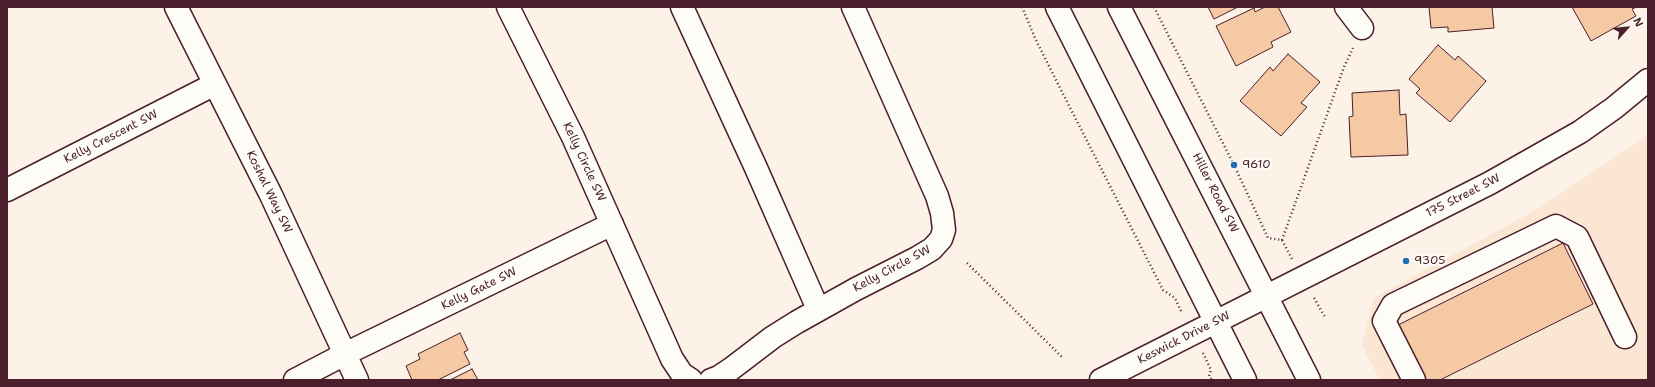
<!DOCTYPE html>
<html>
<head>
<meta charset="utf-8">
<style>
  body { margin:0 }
  #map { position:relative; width:1655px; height:387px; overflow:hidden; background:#fcf2e7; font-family:"Shantell Sans",sans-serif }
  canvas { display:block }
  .frame { position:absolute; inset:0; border:8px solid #4a1f2b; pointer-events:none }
  .north { position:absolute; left:1607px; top:8px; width:40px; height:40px; -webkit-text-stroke:3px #fdfcf7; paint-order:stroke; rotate:63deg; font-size:11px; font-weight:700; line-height:16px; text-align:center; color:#4a1f2b }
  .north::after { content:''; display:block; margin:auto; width:14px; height:18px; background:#4a1f2b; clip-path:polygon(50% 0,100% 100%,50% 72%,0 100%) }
</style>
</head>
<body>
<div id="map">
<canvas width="1655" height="387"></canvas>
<div class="frame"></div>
<div class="north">N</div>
</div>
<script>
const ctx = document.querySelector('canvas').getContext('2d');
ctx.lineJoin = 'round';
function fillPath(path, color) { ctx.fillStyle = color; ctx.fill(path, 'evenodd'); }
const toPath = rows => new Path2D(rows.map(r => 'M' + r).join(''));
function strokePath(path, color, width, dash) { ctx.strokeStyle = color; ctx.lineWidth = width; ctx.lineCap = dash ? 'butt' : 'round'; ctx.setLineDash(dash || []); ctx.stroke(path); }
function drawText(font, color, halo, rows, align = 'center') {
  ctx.font = font + ' "Shantell Sans",sans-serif'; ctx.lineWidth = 4; ctx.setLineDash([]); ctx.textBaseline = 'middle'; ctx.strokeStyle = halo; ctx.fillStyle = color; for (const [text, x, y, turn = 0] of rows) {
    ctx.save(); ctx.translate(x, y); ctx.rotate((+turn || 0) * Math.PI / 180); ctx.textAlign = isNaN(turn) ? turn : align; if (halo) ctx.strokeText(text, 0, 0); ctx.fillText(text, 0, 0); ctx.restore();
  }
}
fillPath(toPath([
  [1648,135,1648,380,1380,380,1362,345,1374,298,1534,211]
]), '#fae6d3');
const building = toPath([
  [1208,7,1238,7,1214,19,1208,7],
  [1265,7,1278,7,1291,32,1271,42,1273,47,1236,66,1216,26,1254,8,1255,12,1265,7],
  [1429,7,1492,7,1494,28,1448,32,1448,27,1431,28,1429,7],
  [1572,7,1637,7,1632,9,1636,16,1591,41,1572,7],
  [1438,45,1455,60,1458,56,1486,81,1450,122,1416,93,1420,89,1409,79,1438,45],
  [1288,54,1320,82,1301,103,1307,107,1281,136,1240,101,1270,67,1273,71,1288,54],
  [1399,90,1400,115,1406,114,1408,155,1351,157,1349,117,1353,116,1352,93,1399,90],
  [1563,243,1593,304,1440,380,1416,380,1390,329,1563,243],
  [460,333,468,350,464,352,470,364,438,380,412,380,406,366,420,359,418,354,460,333],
  [472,369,478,380,450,380,472,369]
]);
fillPath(building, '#f6c9a5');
strokePath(building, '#4a1f2b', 1);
const minor = toPath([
  [176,7,271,195,357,380],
  [508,7,573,137,672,359,682,374,691,380],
  [682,7,756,168,818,309],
  [1346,7,1362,28],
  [7,190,215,84],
  [295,380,345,354,612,224],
  [711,380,719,377,731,369,773,337,797,322,856,289,917,258,932,249,941,239,944,230,942,213,937,196,853,7],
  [1101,380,1490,183,1580,132,1614,108,1648,80],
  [1414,380,1384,321,1393,305,1556,226,1577,237,1625,337]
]);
const major = toPath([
  [1057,7,1245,380],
  [1119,7,1309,380]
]);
strokePath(minor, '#4a1f2b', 25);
strokePath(major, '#4a1f2b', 25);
strokePath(toPath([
  [1022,7,1035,38,1059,86,1163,290,1175,298,1182,313],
  [1154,7,1234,165,1268,238,1282,240,1292,259],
  [1282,240,1344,67,1353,48],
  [967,263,1063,358],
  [1314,298,1325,317],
  [1203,353,1211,370,1209,376,1212,380]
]), '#4a1f2b', 2.5, [1, 3]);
strokePath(minor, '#fdfcf7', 22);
strokePath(major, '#fdfcf7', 22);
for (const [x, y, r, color] of [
  [1234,165,4,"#1f6fb2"],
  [1406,261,4,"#1f6fb2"]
]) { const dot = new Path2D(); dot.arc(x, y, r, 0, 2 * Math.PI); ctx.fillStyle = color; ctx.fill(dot); strokePath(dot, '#fdfcf7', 1.5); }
drawText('12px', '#4a1f2b', '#fdfcf7', [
  ["Kelly Crescent SW",111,137,-27],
  ["Kelly Circle SW",584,162,65],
  ["Koshal Way SW",269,192,64],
  ["Hiller Road SW",1215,193,63],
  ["175 Street SW",1463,196,-27],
  ["Kelly Circle SW",892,269,-28],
  ["Kelly Gate SW",479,289,-26],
  ["Keswick Drive SW",1184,338,-27]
]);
drawText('12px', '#4a1f2b', '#fdfcf7', [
  ["9610",1242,165],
  ["9305",1414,261]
], 'left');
</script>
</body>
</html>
